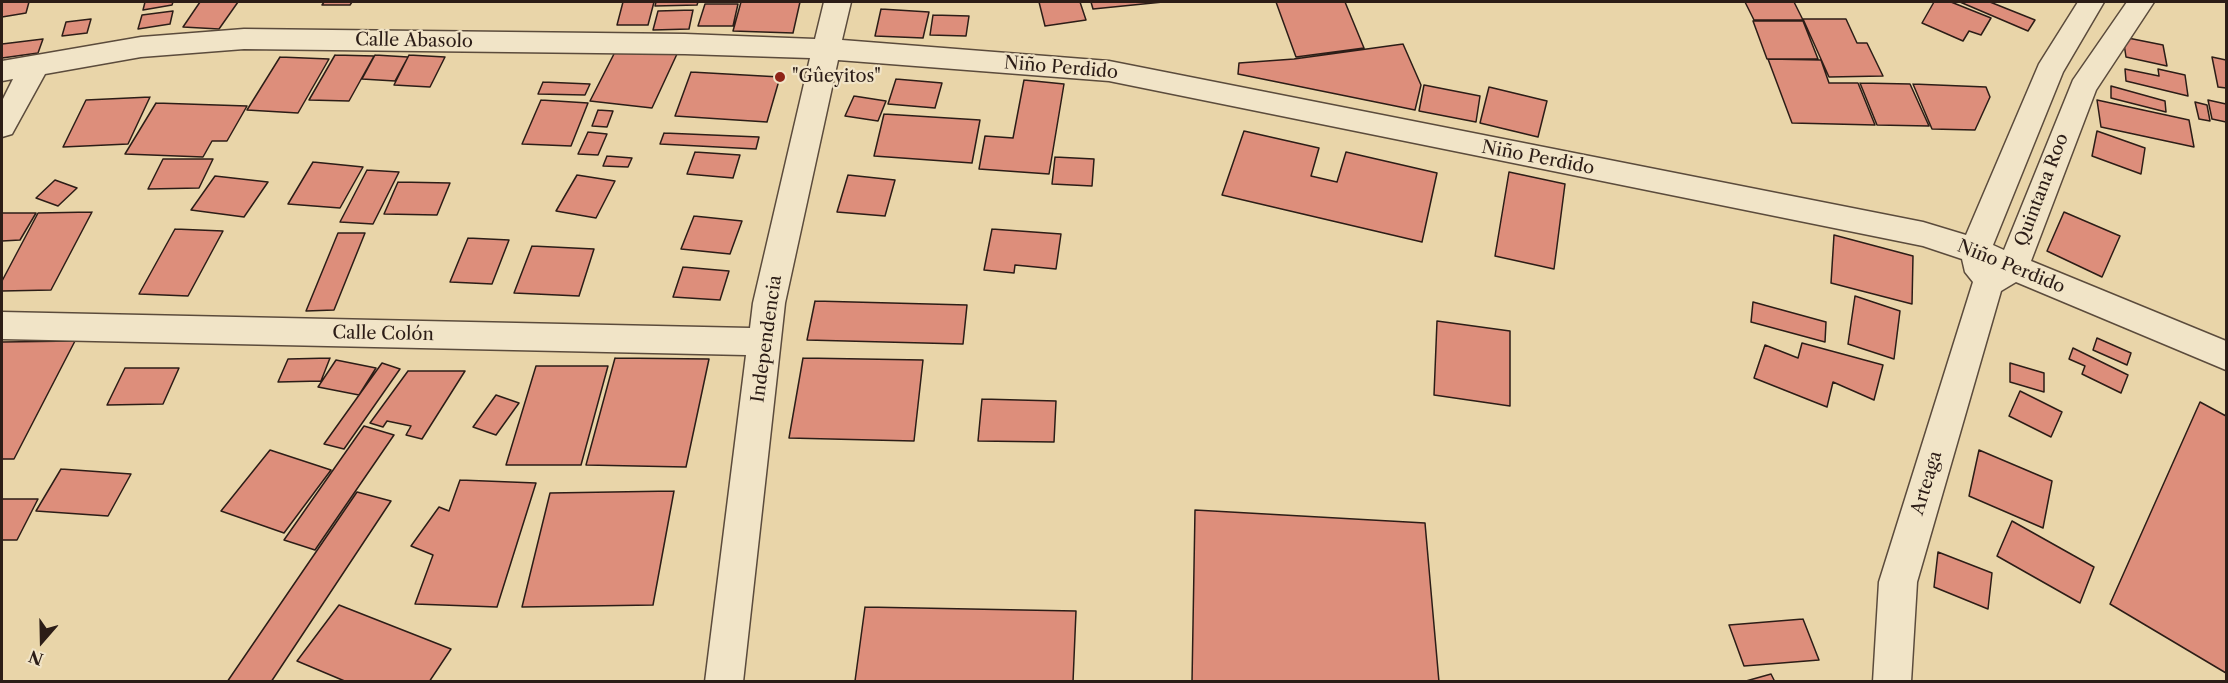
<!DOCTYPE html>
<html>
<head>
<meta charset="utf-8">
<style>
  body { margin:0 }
  #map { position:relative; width:2228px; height:683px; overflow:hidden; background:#e9d5a9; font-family:"Libre Caslon Text",serif }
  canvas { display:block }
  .frame { position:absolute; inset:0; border:3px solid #2c1d17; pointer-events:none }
  .north { position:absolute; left:12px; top:611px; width:60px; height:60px; -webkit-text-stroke:4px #f1e4c7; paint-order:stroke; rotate:200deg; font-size:16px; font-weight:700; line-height:24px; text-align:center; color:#2c1d17 }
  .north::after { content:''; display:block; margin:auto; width:21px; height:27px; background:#2c1d17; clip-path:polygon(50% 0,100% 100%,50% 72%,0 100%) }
</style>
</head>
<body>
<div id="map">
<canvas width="2228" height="683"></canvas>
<div class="frame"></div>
<div class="north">N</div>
</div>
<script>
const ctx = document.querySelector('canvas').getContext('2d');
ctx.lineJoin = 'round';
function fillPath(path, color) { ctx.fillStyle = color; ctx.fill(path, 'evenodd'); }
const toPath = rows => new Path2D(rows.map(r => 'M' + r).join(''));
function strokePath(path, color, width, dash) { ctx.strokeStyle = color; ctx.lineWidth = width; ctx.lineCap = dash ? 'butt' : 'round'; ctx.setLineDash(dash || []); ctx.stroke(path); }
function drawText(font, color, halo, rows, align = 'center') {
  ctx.font = font + ' "Libre Caslon Text",serif'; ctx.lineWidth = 4.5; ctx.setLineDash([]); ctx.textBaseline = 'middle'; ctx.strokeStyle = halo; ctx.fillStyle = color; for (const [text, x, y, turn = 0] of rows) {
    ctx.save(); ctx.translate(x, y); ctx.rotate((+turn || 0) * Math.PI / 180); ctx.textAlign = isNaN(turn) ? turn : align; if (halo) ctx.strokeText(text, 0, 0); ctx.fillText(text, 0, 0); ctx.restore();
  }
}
const building = toPath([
  [2,2,29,2,26,13,2,17,2,2],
  [145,2,173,2,172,5,143,10,145,2],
  [200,2,238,2,219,29,183,27,200,2],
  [324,2,352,2,350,5,322,5,324,2],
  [623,2,654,2,648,25,617,25,623,2],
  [656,2,698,2,697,5,655,6,656,2],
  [741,2,800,2,793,33,733,31,741,2],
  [1039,2,1080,2,1086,20,1045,26,1039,2],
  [1091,2,1163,2,1093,9,1091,2],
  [1276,2,1345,2,1364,48,1296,57,1276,2],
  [1745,2,1794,2,1803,20,1754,20,1745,2],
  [1934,2,1951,2,1991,18,1981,35,1969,31,1963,41,1922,23,1934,2],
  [1960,2,1990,2,2035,20,2028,31,1960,2],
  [705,4,738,4,733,26,698,26,705,4],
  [881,9,929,12,923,38,875,36,881,9],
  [693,10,689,29,653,30,658,11,693,10],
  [173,11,170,24,138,29,142,15,173,11],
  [933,15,969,16,966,36,930,35,933,15],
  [91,19,87,33,62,36,66,22,91,19],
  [1803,19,1846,19,1857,43,1867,43,1883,76,1829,77,1803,19],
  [1753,21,1803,21,1818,59,1767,59,1753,21],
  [2123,37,2163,45,2167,66,2126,57,2123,37],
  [43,39,38,53,2,58,2,44,43,39],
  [1403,44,1421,85,1415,110,1238,74,1239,63,1294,59,1403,44],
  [617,48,677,54,652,108,590,101,617,48],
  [335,55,374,56,349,101,309,100,335,55],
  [375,55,408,57,395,81,362,79,375,55],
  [409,55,445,57,430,87,394,85,409,55],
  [280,57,329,59,298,113,247,110,280,57],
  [2212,57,2226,60,2226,88,2218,87,2212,57],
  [1768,59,1821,60,1829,83,1858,83,1875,125,1792,123,1768,59],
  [2125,69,2159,76,2158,69,2185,75,2188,96,2126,81,2125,69],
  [691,72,780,77,767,122,675,116,691,72],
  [896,79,942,83,935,108,888,104,896,79],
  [1024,80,1064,84,1049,174,979,169,985,136,1013,138,1024,80],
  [543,82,590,84,585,95,538,94,543,82],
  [1860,83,1910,84,1929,126,1877,125,1860,83],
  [1913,84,1986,87,1990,97,1975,130,1932,129,1913,84],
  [1424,85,1480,96,1476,122,1419,111,1424,85],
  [2111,86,2165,101,2166,112,2111,98,2111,86],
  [1489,87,1547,101,1538,137,1480,123,1489,87],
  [854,96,886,101,878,121,845,116,854,96],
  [150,97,128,144,63,147,86,100,150,97],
  [541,100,588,103,571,146,522,144,541,100],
  [2097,100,2189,120,2194,147,2101,127,2097,100],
  [2208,100,2226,104,2226,122,2212,119,2208,100],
  [2195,102,2207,105,2210,121,2199,119,2195,102],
  [156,103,247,106,227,141,212,141,203,157,125,154,156,103],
  [598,110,613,111,607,127,592,126,598,110],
  [884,114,980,120,972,163,874,156,884,114],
  [1244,131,1319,148,1311,176,1337,182,1346,152,1437,173,1422,242,1222,195,1244,131],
  [2097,131,2145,148,2141,174,2092,156,2097,131],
  [588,132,607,134,598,155,578,154,588,132],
  [664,133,759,137,756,149,660,144,664,133],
  [695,152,740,155,733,178,687,174,695,152],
  [607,156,632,158,628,167,603,166,607,156],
  [1055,157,1094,159,1092,186,1052,184,1055,157],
  [163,159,213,159,199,188,148,189,163,159],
  [313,162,363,167,340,208,288,204,313,162],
  [367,170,399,172,373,224,340,222,367,170],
  [1509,172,1565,184,1554,269,1495,256,1509,172],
  [577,175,615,181,596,218,556,211,577,175],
  [848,175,895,180,885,216,837,212,848,175],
  [215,176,268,182,244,217,191,210,215,176],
  [55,180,77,188,58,206,36,198,55,180],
  [398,182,450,183,437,215,384,214,398,182],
  [92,212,51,290,2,291,2,281,38,213,92,212],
  [2064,212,2120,236,2102,277,2047,251,2064,212],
  [2,213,36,213,20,240,2,241,2,213],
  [694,216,742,221,730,254,681,249,694,216],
  [175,229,223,231,188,296,139,294,175,229],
  [992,229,1061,234,1056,269,1015,265,1014,273,984,270,992,229],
  [338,233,365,233,334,310,306,311,338,233],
  [1834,235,1913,256,1912,304,1831,283,1834,235],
  [468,238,509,240,492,284,450,282,468,238],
  [532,246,594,249,579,296,514,293,532,246],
  [683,267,729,271,720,300,673,297,683,267],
  [1855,296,1900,311,1894,359,1848,344,1855,296],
  [815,301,967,305,963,344,807,340,815,301],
  [1753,302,1826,322,1825,342,1751,322,1753,302],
  [1437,321,1510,331,1510,406,1434,395,1437,321],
  [2097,338,2131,353,2127,365,2093,350,2097,338],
  [75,341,14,459,2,459,2,342,75,341],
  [1802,343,1883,365,1874,400,1833,382,1827,407,1754,378,1765,345,1798,358,1802,343],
  [2073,348,2128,375,2121,393,2082,374,2085,366,2069,359,2073,348],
  [330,358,321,381,278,382,288,359,330,358],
  [615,358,709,359,686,467,586,465,615,358],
  [803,358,923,360,914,441,789,438,803,358],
  [336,360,376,368,359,395,318,387,336,360],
  [382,363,400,369,344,449,324,444,382,363],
  [2010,363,2044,373,2044,392,2010,382,2010,363],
  [536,366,608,366,581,465,506,465,536,366],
  [125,368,179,368,163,404,107,405,125,368],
  [408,371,465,371,422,439,406,435,411,426,387,421,383,427,370,423,408,371],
  [2020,391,2062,412,2051,437,2009,416,2020,391],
  [496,395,519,403,496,435,473,427,496,395],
  [982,399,1056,401,1054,442,978,441,982,399],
  [2200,402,2226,416,2226,673,2110,604,2200,402],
  [364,426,394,435,315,550,284,540,364,426],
  [270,450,331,470,284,533,221,511,270,450],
  [1979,450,2052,481,2043,528,1969,496,1979,450],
  [61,469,131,474,108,516,36,511,61,469],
  [460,480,536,483,497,607,415,604,433,555,411,546,439,507,449,511,460,480],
  [674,491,653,605,522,607,550,493,674,491],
  [357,492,391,501,271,682,227,682,357,492],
  [2,499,38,499,17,540,2,540,2,499],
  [1195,510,1425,523,1439,682,1192,682,1195,510],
  [2012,521,2094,567,2080,603,1997,556,2012,521],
  [1938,552,1992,573,1988,609,1934,587,1938,552],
  [339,605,451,649,429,682,347,682,297,661,339,605],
  [865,607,1076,611,1073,682,855,681,865,607],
  [1803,619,1819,660,1744,666,1729,625,1803,619],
  [1771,674,1775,682,1746,681,1771,674]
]);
fillPath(building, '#dd8e7b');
strokePath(building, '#2c1d17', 1.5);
const minor = toPath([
  [824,2,851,2,842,40,1109,61,1923,222,1966,235,2039,64,2078,2,2104,2,2063,72,1993,245,2004,250,2073,80,2127,2,2154,2,2096,90,2031,261,2226,341,2226,370,2016,282,2001,291,1917,582,1911,682,1873,682,1879,582,1973,282,1965,272,1962,259,1923,246,1109,81,838,60,785,303,743,682,705,682,746,355,2,339,2,312,750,328,753,303,810,58,685,54,244,49,141,57,45,74,12,134,2,137,2,101,13,79,2,81,2,61,141,37,244,29,685,34,815,39,824,2]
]);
strokePath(minor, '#5b4b3c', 3);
fillPath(minor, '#f1e4c7');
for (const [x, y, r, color] of [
  [780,77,6,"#8f2418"]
]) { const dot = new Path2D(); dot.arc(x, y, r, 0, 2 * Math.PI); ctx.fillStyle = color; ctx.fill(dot); strokePath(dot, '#f1e4c7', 2); }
drawText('18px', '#2c1d17', '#f1e4c7', [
  ["Calle Abasolo",414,41,1],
  ["Niño Perdido",1061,68,5],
  ["Niño Perdido",1538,158,11],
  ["Quintana Roo",2042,190,-69],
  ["Niño Perdido",2011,267,22],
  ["Calle Colón",383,334,1],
  ["Independencia",767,339,-82],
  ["Arteaga",1927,483,-73]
]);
drawText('18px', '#2c1d17', '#f1e4c7', [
  ["\"Gûeyitos\"",792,77]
], 'left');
</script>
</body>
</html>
